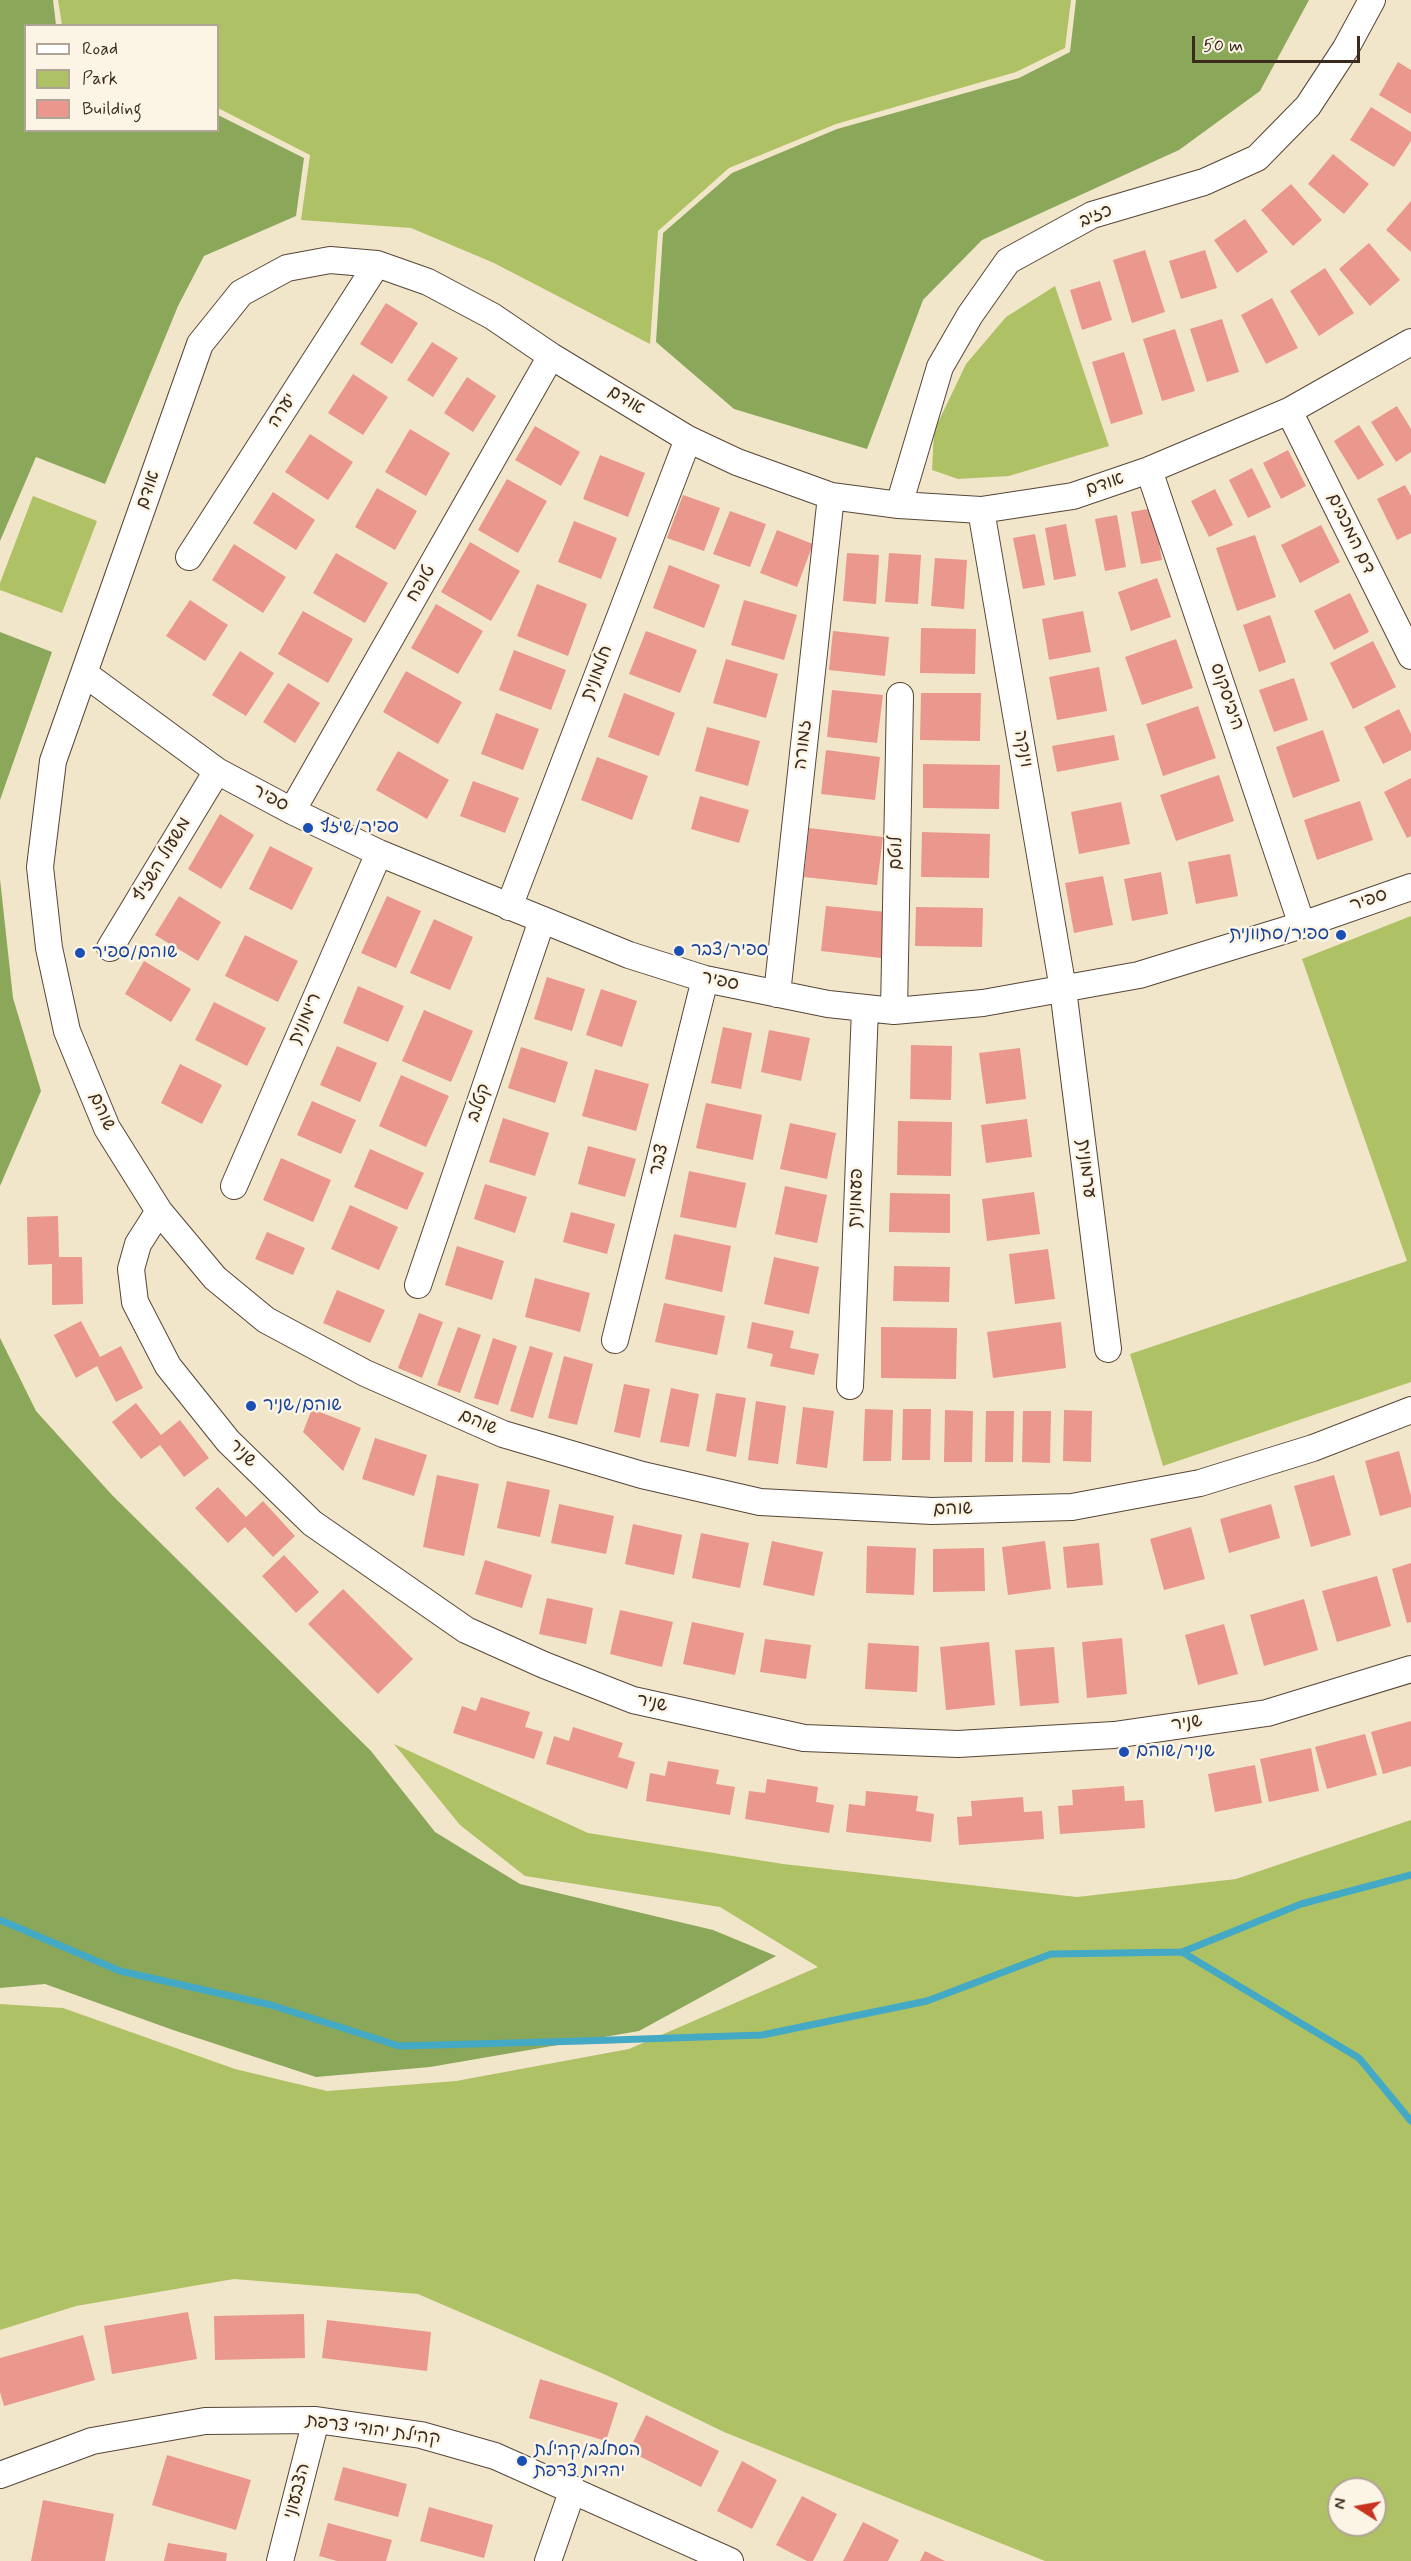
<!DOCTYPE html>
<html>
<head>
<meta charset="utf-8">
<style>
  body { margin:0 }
  #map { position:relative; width:1411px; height:2561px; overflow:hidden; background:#f2e6ca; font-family:Mynerve,sans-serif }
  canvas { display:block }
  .legend { position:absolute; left:24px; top:24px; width:195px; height:108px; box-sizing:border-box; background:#fcf5e5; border:2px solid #afa495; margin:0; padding:8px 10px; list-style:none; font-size:18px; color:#3b2a1e }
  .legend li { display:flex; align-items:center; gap:12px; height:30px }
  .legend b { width:30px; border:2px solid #afa495 }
  .north { position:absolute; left:1327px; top:2477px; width:60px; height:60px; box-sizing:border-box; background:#fcf5e5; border:2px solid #afa495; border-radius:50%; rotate:281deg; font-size:16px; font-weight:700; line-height:24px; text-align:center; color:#3b2a1e }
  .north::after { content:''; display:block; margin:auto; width:21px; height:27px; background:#c8321e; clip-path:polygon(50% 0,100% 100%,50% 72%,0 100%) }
  .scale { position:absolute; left:1192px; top:36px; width:168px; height:27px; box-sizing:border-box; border:3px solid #3b2a1e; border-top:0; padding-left:8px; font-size:18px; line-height:21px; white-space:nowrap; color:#3b2a1e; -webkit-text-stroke:4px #fcf5e5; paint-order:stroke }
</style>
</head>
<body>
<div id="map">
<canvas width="1411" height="2561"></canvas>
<ul class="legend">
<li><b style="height:8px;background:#fff"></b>Road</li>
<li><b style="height:16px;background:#afc165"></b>Park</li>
<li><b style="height:16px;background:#ea978d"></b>Building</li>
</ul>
<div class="north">N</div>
<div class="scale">50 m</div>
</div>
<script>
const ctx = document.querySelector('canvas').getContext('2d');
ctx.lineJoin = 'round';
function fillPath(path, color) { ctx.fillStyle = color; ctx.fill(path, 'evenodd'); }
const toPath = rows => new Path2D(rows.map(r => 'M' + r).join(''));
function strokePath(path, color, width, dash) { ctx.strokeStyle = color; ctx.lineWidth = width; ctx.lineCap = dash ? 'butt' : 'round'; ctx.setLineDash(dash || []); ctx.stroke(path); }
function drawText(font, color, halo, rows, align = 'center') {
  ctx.font = font + ' Mynerve,"Playpen Sans Hebrew",sans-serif'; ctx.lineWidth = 5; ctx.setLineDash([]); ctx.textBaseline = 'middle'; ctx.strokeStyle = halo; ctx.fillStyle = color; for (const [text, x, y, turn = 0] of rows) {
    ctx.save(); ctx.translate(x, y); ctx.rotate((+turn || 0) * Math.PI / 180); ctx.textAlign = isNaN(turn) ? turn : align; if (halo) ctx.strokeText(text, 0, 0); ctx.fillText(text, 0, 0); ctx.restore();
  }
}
fillPath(toPath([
  [58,0,1071,0,1065,48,1016,72,836,124,729,168,658,231,650,344,494,263,411,228,301,220,310,155,218,108,218,26,62,25],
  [1055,286,1109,446,1009,476,958,479,932,470,934,431,966,364,1006,317],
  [33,496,97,521,62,613,0,590,0,583],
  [1411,916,1411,1382,1163,1466,1130,1354,1407,1261,1302,959],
  [394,1744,588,1833,783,1864,1077,1897,1236,1879,1411,1820,1411,2561,1045,2561,724,2432,606,2375,418,2294,234,2279,76,2306,0,2330,0,2004,63,2008,235,2069,327,2091,456,2081,629,2049,818,1967,720,1907,525,1876,460,1825],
  [1339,2489,1375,2489,1375,2525,1339,2525]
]), '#afc165');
fillPath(toPath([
  [0,0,53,0,56,25,26,26,26,130,218,130,218,115,304,158,296,216,204,256,178,306,105,484,36,457,0,541],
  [1076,0,1309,0,1260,91,1179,150,982,240,923,300,867,449,734,409,656,342,663,233,732,173,837,129,1019,78,1070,52],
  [0,632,52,652,0,800],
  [0,879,13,998,41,1091,0,1186],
  [0,1338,36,1411,112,1495,371,1751,435,1832,520,1884,713,1930,776,1956,639,2031,430,2067,316,2077,173,2030,45,1984,0,1988]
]), '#8ba75a');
strokePath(toPath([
  [0,1920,120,1971,271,2005,399,2046,582,2041,762,2035,927,2001,1051,1954,1182,1952,1301,1904,1411,1875],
  [1182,1952,1359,2058,1411,2121]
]), '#44a9c4', 7);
fillPath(toPath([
  [1398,62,1411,70,1411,114,1379,95],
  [1371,107,1411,132,1411,141,1394,167,1350,140],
  [1333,154,1369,184,1344,214,1308,184],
  [1291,184,1322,220,1293,246,1261,210],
  [1411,201,1411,252,1386,230],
  [1245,219,1268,252,1237,273,1214,240],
  [1369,243,1400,280,1370,306,1339,269],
  [1145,250,1165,312,1132,323,1113,260],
  [1205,250,1217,288,1181,299,1169,261],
  [1325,268,1354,313,1319,336,1290,291],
  [1100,281,1112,320,1082,330,1070,290],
  [1272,298,1298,348,1266,364,1241,315],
  [386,303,418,323,392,364,360,344],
  [1222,319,1239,372,1207,382,1190,329],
  [1175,329,1195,391,1162,401,1143,339],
  [432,342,458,358,433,397,407,380],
  [1124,352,1143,414,1111,424,1092,362],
  [353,374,388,397,363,435,328,413],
  [467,377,496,396,473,432,444,413],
  [1397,406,1411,429,1411,452,1396,462,1371,422],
  [1359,425,1384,465,1358,480,1334,441],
  [535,426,580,452,561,486,515,460],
  [410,429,450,453,426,496,385,472],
  [310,434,353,462,328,500,285,472],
  [1288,450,1306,486,1281,499,1263,463],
  [600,455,645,473,628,517,583,499],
  [1252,468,1271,507,1248,518,1229,480],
  [507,479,547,501,518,553,478,530],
  [1405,485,1411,496,1411,533,1397,540,1377,499],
  [377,488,417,511,395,550,355,527],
  [1215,489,1233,525,1209,537,1191,501],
  [273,492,315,520,296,550,253,523],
  [683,495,720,508,704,551,667,538],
  [1153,508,1162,560,1141,564,1131,512],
  [730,511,766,524,750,567,713,554],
  [1117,515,1126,567,1105,571,1095,519],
  [574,521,617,538,601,579,558,562],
  [1066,524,1076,576,1054,580,1045,528],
  [1321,525,1340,562,1300,583,1281,545],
  [777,530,813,544,797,587,760,573],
  [1035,534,1045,585,1023,589,1013,538],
  [1255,535,1276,597,1237,611,1216,548],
  [470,542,520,571,491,621,441,592],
  [234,544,286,577,263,613,212,580],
  [336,553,388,583,365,623,313,593],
  [847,553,879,555,876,604,843,601],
  [889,553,921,555,918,604,885,602],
  [935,558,967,560,964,609,931,606],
  [669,565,720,585,704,628,653,608],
  [1157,578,1171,617,1131,631,1118,592],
  [537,584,587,604,568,656,517,636],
  [1350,593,1369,632,1334,650,1314,611],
  [190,600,228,625,205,661,166,636],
  [744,600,797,615,784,660,731,645],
  [436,604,483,631,458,674,411,648],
  [303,611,353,639,328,683,278,654],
  [1083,611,1091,652,1049,660,1042,619],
  [1270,615,1286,662,1259,672,1243,625],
  [921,628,976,629,975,674,920,673],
  [646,631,697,650,680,693,629,674],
  [833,631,889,637,885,676,829,670],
  [1176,639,1193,688,1142,705,1125,657],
  [1373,641,1396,687,1353,709,1330,663],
  [514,650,566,670,551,710,499,690],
  [240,651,274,673,246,716,212,695],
  [726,659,778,674,766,718,713,703],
  [1099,667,1107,711,1057,720,1049,677],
  [406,671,462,702,438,744,383,712],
  [1294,678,1308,720,1274,732,1259,690],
  [288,683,320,703,295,743,263,722],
  [832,690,883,695,877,743,827,737],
  [624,693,675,713,659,756,608,737],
  [921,693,981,693,980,741,920,740],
  [1198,706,1216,758,1163,776,1146,724],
  [1399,709,1411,734,1411,750,1383,764,1364,727],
  [496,713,539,729,523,770,481,754],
  [707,727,760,741,748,786,695,771],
  [1323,730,1340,781,1293,798,1276,747],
  [1114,735,1119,760,1057,772,1052,746],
  [826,750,880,757,875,800,821,794],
  [398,751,449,780,427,819,376,790],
  [597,757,648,776,632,820,581,800],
  [923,764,1000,765,999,809,923,808],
  [1219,775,1234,821,1176,841,1160,795],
  [1411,778,1411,836,1407,838,1384,792],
  [473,781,519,798,505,833,460,816],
  [700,796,749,810,739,843,691,829],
  [1360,801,1373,840,1317,860,1304,820],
  [1121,802,1130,844,1079,854,1071,812],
  [220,814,254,835,221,889,188,869],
  [809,828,883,837,877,885,804,877],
  [922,832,990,834,989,878,921,877],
  [270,846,313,868,292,910,249,889],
  [1230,854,1238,896,1196,904,1188,862],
  [1161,872,1168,914,1132,921,1124,879],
  [1103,876,1113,925,1074,933,1065,883],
  [179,896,221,922,198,961,155,935],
  [387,896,421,911,396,968,361,953],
  [826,906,886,912,881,958,821,951],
  [916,907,983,908,982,947,915,946],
  [434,919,473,937,450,990,410,973],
  [245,935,298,961,278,1002,225,976],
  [144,961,191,989,171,1022,125,994],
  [547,977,585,989,572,1031,534,1019],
  [358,986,404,1006,388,1042,343,1023],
  [601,989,637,1001,622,1047,586,1035],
  [214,1002,266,1028,247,1066,195,1040],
  [424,1010,473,1031,451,1082,402,1061],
  [723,1027,752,1033,741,1089,711,1083],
  [769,1030,810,1038,801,1081,761,1072],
  [911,1045,952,1046,951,1100,910,1099],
  [337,1046,377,1063,360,1102,320,1085],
  [521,1047,568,1062,555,1103,508,1088],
  [1020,1048,1026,1099,986,1104,979,1053],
  [180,1064,222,1085,202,1124,161,1103],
  [595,1069,649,1084,636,1131,582,1116],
  [401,1075,449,1096,426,1147,379,1126],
  [312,1101,356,1120,341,1154,297,1135],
  [706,1103,762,1115,753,1160,696,1148],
  [503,1118,549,1133,535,1176,489,1162],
  [1027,1119,1032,1157,986,1163,981,1125],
  [898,1121,952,1122,951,1176,897,1175],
  [790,1123,836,1133,827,1179,780,1169],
  [588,1146,636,1159,625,1197,578,1184],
  [370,1149,424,1173,407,1210,354,1187],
  [281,1158,331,1180,313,1222,263,1200],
  [689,1171,746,1183,736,1228,680,1217],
  [485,1184,527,1197,515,1233,474,1219],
  [785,1186,827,1195,817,1243,775,1234],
  [1034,1192,1040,1234,987,1241,982,1199],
  [890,1193,950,1194,950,1233,889,1232],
  [350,1205,398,1227,379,1270,331,1249],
  [571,1212,615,1224,607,1254,563,1242],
  [58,1216,59,1257,82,1257,83,1304,52,1305,52,1264,28,1265,27,1217],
  [267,1232,305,1248,293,1275,255,1259],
  [674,1234,731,1246,722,1292,665,1279],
  [457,1246,504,1261,492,1300,445,1285],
  [1048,1249,1055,1299,1015,1304,1009,1254],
  [774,1257,819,1267,809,1314,764,1304],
  [894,1266,950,1267,949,1302,893,1301],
  [535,1278,590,1293,580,1332,525,1317],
  [337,1290,385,1310,370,1343,323,1323],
  [664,1303,725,1316,717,1355,655,1342],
  [419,1313,443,1322,422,1378,398,1368],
  [81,1321,100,1357,121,1346,143,1388,116,1402,97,1366,76,1378,54,1335],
  [752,1322,794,1331,790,1348,819,1354,814,1375,770,1366,773,1354,747,1348],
  [1061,1322,1066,1368,993,1378,987,1332],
  [458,1327,481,1335,460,1393,437,1385],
  [881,1327,957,1328,956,1379,881,1378],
  [493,1338,517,1346,498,1405,474,1398],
  [530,1346,553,1353,533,1418,510,1411],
  [564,1356,593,1364,577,1425,548,1418],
  [624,1384,650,1389,640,1438,614,1432],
  [671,1388,699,1394,689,1447,660,1442],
  [716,1393,746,1398,736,1457,706,1451],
  [756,1401,786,1406,778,1464,748,1460],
  [136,1403,161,1435,180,1420,209,1458,184,1477,160,1445,141,1459,112,1422],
  [803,1407,834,1411,827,1468,796,1464],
  [312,1409,361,1428,343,1471,303,1432],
  [865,1409,893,1410,891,1461,863,1461],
  [903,1409,931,1409,930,1460,902,1460],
  [945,1410,973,1411,972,1462,944,1462],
  [1064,1410,1092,1411,1091,1462,1063,1461],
  [986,1411,1014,1411,1013,1462,985,1462],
  [1023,1411,1051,1411,1050,1463,1022,1462],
  [375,1438,427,1455,414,1496,362,1479],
  [1399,1451,1411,1496,1411,1507,1380,1516,1365,1461],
  [437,1475,479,1484,464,1556,423,1547],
  [1334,1475,1351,1535,1311,1547,1294,1486],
  [507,1481,550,1490,540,1537,497,1528],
  [218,1487,246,1517,263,1501,295,1536,273,1557,245,1527,228,1543,195,1508],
  [559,1504,614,1516,606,1554,551,1543],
  [1271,1504,1280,1538,1229,1553,1220,1519],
  [633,1524,682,1535,674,1575,625,1564],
  [1191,1527,1205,1579,1164,1590,1150,1539],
  [701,1533,749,1543,740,1588,692,1578],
  [772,1541,823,1552,814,1596,763,1585],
  [1045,1541,1051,1589,1008,1595,1002,1547],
  [1099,1543,1103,1585,1067,1588,1063,1547],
  [867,1546,916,1548,914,1595,866,1593],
  [984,1548,985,1591,933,1592,933,1549],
  [284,1555,319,1592,296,1613,262,1576],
  [485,1560,532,1575,522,1608,475,1594],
  [1411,1563,1411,1622,1407,1623,1392,1569],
  [1377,1576,1391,1626,1337,1642,1322,1591],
  [343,1589,413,1659,378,1694,308,1624],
  [547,1598,593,1608,586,1644,539,1634],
  [1304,1599,1318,1650,1264,1666,1250,1615],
  [620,1610,673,1622,662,1667,610,1654],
  [692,1622,744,1633,735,1675,683,1664],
  [1224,1624,1238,1674,1198,1685,1185,1635],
  [1122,1638,1127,1694,1087,1698,1082,1642],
  [765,1639,811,1645,806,1679,760,1672],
  [989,1642,995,1705,946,1710,940,1647],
  [868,1643,919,1646,917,1692,865,1689],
  [1054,1647,1059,1703,1020,1706,1015,1650],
  [481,1697,530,1712,525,1727,543,1732,534,1759,453,1733,462,1706,476,1711],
  [1411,1721,1411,1766,1383,1774,1371,1732],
  [573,1727,623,1743,618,1757,635,1762,627,1789,546,1764,554,1736,569,1741],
  [1365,1734,1377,1775,1327,1789,1315,1747],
  [1311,1748,1319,1791,1269,1802,1260,1759],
  [668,1761,719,1770,716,1784,735,1787,730,1815,646,1801,650,1773,665,1776],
  [1255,1765,1262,1803,1215,1812,1208,1774],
  [767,1779,818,1787,816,1802,834,1805,829,1833,745,1819,749,1791,765,1793],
  [1124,1786,1125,1801,1143,1800,1145,1828,1060,1834,1058,1806,1073,1805,1072,1790],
  [866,1791,918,1796,916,1811,934,1814,931,1842,846,1832,849,1804,865,1806],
  [1023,1797,1024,1812,1042,1811,1044,1839,959,1845,957,1817,972,1816,971,1801],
  [188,2312,197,2359,112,2374,104,2326],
  [304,2314,305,2358,215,2360,214,2316],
  [327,2320,431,2332,427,2371,322,2358],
  [83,2335,95,2380,4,2406,0,2392,0,2358],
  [540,2379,618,2403,606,2441,529,2418],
  [646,2415,719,2451,701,2487,629,2451],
  [167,2455,251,2480,236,2530,152,2505],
  [742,2461,777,2480,752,2529,717,2511],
  [343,2467,407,2484,398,2517,334,2500],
  [802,2496,837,2514,813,2561,807,2561,776,2545],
  [43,2500,114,2514,105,2561,31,2561],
  [429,2507,493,2525,484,2558,420,2541],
  [863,2522,899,2540,888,2561,843,2561],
  [328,2523,392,2540,386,2561,337,2561,319,2556],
  [168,2543,227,2553,226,2561,164,2561],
  [925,2551,945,2561,920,2561]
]), '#ea978d');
const minor = toPath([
  [1411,342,1289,411,1149,470,1073,496,981,510,899,505,831,496,737,462,688,439,551,356,492,316,428,282,377,264,330,260,287,268,241,293,200,344,53,761,40,867,49,948,67,1031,107,1128,159,1211,215,1278,266,1320,365,1373,503,1434,642,1475,760,1502,932,1511,1072,1507,1200,1483,1313,1448,1411,1410],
  [1289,411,1411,656],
  [1149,470,1302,925],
  [899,505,940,367,970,315,1008,261,1092,215,1204,182,1257,158,1308,106,1346,48,1372,0],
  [981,510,1063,989,1108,1349],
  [189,557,377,264],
  [85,674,217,771,292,811,379,853,629,955,705,979,828,1004,894,1011,983,1003,1139,975,1302,925,1411,887],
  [292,811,551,356],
  [509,907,688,439],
  [110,948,217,771],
  [777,994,831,496],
  [894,1011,900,696],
  [234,1186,379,853],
  [159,1211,138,1244,131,1269,135,1302,168,1366,228,1441,312,1523,466,1630,544,1665,633,1700,804,1738,958,1744,1114,1735,1267,1713,1411,1669],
  [418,1285,542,920],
  [615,1340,705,979],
  [850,1386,865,1009],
  [0,2475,92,2441,205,2421,316,2420,421,2435,495,2456,730,2561],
  [280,2561,316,2420],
  [548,2561,573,2489]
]);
strokePath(minor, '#564638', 28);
strokePath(minor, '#fff', 26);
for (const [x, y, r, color] of [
  [308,828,6,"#1a4fb4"],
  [1341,935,6,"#1a4fb4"],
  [679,951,6,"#1a4fb4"],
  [80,953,6,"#1a4fb4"],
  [251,1406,6,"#1a4fb4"],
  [1124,1752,6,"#1a4fb4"],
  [522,2461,6,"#1a4fb4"]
]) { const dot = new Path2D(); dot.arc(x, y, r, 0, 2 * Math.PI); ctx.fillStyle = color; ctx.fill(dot); strokePath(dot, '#fcf5e5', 2); }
drawText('18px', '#3b2a1e', '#fcf5e5', [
  ["כזיב",1096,217,-22],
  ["אודם",626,401,31],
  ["יערה",283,411,-57],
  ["אודם",1105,485,-19],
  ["אודם",149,490,-71],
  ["דם המכבים",1350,534,64],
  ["טופח",422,584,-60],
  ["חלמונית",598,673,-69],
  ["היביסקוס",1226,697,71],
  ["זמורה",804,745,-84],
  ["וינקה",1022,749,80],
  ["ספיר",270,799,28],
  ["לוטם",897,853,-89],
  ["משעול השזיף",163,860,-59],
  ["ספיר",1369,901,-19],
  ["ספיר",720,982,13],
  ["רימונית",306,1019,-66],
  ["קטלב",480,1103,-71],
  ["שוהם",101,1112,66],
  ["צבר",660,1160,-76],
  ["ערמונית",1085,1169,83],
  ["פעמונית",857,1198,-88],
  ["שוהם",478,1423,24],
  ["שניר",242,1454,45],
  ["שוהם",953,1510,-1],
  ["שניר",652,1704,13],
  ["שניר",1187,1724,-8],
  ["קהילת יהודי צרפת",373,2431,8],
  ["הצבעוני",298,2491,-75]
]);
drawText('18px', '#164399', '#fcf5e5', [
  ["ספיר/שיזף",320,828],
  ["ספיר/סתוונית",1329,935,"right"],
  ["ספיר/צבר",691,951],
  ["שוהם/ספיר",92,953],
  ["שוהם/שניר",263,1406],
  ["שניר/שוהם",1136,1752],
  ["הסחלב/קהילת",534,2451],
  ["יהדות צרפת",534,2472]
], 'left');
</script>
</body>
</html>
